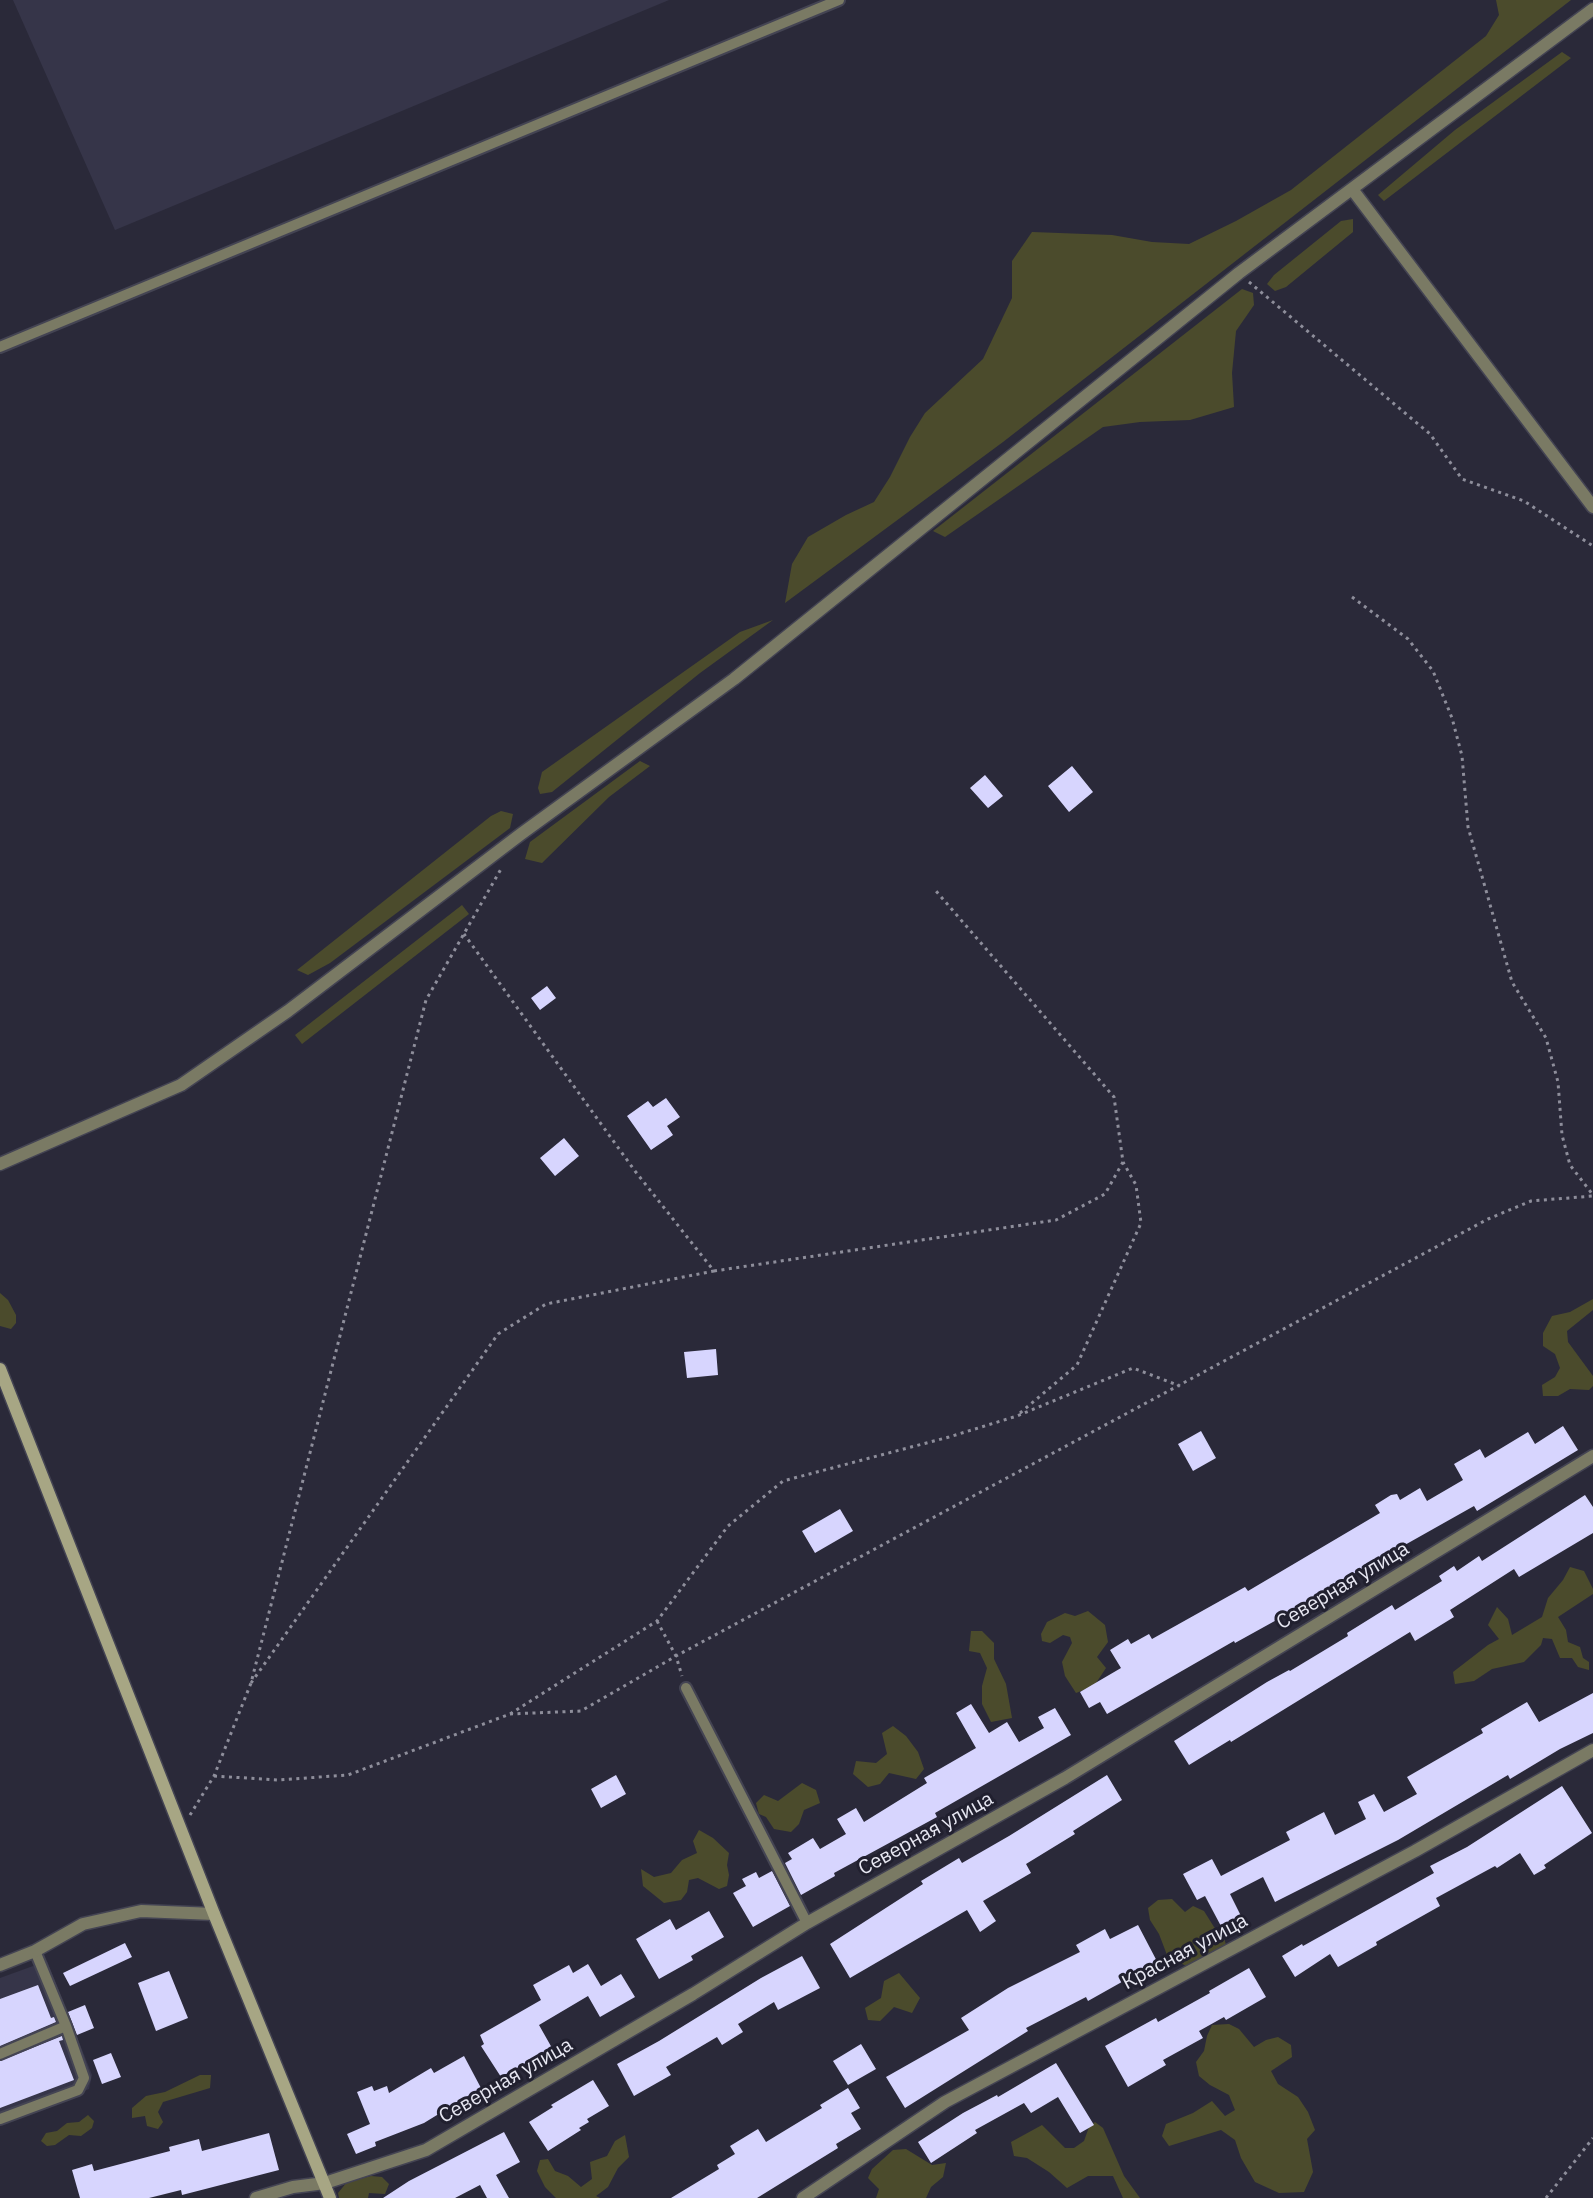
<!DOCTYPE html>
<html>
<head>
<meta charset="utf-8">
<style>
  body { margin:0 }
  canvas { display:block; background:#2a2939 }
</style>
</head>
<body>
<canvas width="1593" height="2198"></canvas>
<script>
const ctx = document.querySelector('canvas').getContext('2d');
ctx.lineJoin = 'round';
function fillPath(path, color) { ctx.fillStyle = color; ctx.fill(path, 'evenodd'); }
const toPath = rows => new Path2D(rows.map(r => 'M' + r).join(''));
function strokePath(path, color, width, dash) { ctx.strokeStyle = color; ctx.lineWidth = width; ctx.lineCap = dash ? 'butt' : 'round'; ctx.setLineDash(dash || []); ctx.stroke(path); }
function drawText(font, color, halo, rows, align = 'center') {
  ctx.font = font + ' "IBM Plex Sans",sans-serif'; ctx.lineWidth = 6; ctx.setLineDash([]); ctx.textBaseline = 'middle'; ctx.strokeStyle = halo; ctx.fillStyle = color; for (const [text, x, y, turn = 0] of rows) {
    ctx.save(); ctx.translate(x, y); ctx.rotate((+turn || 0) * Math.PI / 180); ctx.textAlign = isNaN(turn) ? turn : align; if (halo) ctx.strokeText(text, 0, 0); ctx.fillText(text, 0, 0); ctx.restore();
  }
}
fillPath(toPath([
  [13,0,669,0,115,230],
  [47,1961,92,2075,89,2089,0,2124,0,1978]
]), '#363549');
fillPath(toPath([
  [1496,0,1571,0,1003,442,785,603,792,564,808,537,846,515,874,502,890,477,910,437,925,413,983,359,1012,298,1012,261,1032,232,1112,235,1152,242,1189,244,1236,221,1291,190,1486,36,1499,15],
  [1562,52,1571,58,1384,201,1378,195,1455,130],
  [1353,219,1353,232,1286,287,1275,291,1267,284,1274,275,1341,221],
  [1242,289,1253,293,1254,305,1236,331,1232,373,1234,407,1190,420,1140,422,1103,427,945,537,933,531],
  [773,620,700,673,552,792,540,794,538,788,542,772,740,632],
  [640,761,650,766,609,797,542,863,525,859,530,842],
  [501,811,513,814,510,828,330,963,308,975,297,970,491,816],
  [462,905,469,914,302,1044,295,1035],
  [0,1293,8,1300,16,1315,16,1323,11,1329,0,1326],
  [1593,1299,1593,1310,1567,1331,1568,1342,1593,1376,1593,1386,1589,1390,1570,1389,1558,1396,1543,1396,1542,1385,1555,1377,1560,1368,1555,1354,1543,1346,1543,1333,1552,1316,1570,1312],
  [1570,1567,1584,1571,1593,1589,1593,1594,1558,1617,1566,1630,1568,1642,1580,1647,1583,1658,1589,1662,1589,1670,1578,1667,1572,1658,1560,1658,1552,1639,1543,1638,1541,1645,1524,1662,1492,1669,1474,1681,1455,1684,1453,1672,1488,1645,1499,1639,1488,1625,1497,1607,1508,1619,1512,1635,1542,1617,1548,1598,1563,1580],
  [1088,1611,1105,1625,1108,1642,1097,1657,1106,1668,1094,1686,1076,1693,1065,1676,1062,1662,1072,1643,1070,1637,1063,1635,1050,1643,1042,1641,1041,1634,1047,1622,1065,1613,1075,1616],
  [971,1631,982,1631,994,1643,994,1659,1006,1684,1012,1718,991,1722,982,1704,982,1686,987,1668,980,1653,969,1651],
  [893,1726,906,1736,918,1752,924,1769,916,1779,889,1773,880,1784,868,1787,853,1774,856,1761,876,1763,887,1754,882,1733],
  [802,1783,816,1790,820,1803,804,1810,799,1824,791,1832,774,1829,766,1817,759,1814,756,1803,764,1795,778,1801],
  [699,1830,713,1838,729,1853,727,1865,729,1875,727,1886,719,1889,698,1878,689,1880,687,1892,681,1900,664,1903,643,1886,641,1869,654,1877,671,1873,682,1860,697,1853,693,1841],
  [1172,1899,1185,1912,1193,1906,1204,1911,1214,1927,1223,1934,1226,1945,1219,1956,1204,1957,1186,1966,1167,1955,1159,1934,1150,1920,1148,1908,1158,1900],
  [899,1973,920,1998,912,2013,894,2007,880,2021,868,2020,865,2008,881,1998,884,1981],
  [1229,2024,1239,2029,1254,2047,1266,2040,1278,2037,1291,2045,1292,2057,1271,2071,1278,2084,1298,2097,1308,2112,1315,2130,1307,2139,1313,2172,1304,2192,1279,2193,1255,2182,1241,2158,1235,2140,1221,2130,1169,2146,1162,2136,1166,2124,1193,2113,1212,2101,1225,2116,1235,2110,1229,2095,1210,2085,1199,2076,1196,2062,1204,2051,1207,2036,1212,2025],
  [200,2075,211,2075,210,2088,163,2102,158,2112,163,2122,158,2129,147,2126,145,2116,132,2118,132,2108,146,2096,165,2092],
  [88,2115,94,2121,92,2128,81,2136,69,2135,55,2145,47,2146,41,2141,46,2133,57,2131,67,2123,79,2122],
  [1095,2122,1103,2128,1124,2176,1140,2198,1123,2198,1113,2176,1088,2176,1067,2188,1049,2172,1027,2158,1014,2156,1011,2142,1042,2125,1065,2148,1074,2148,1084,2141,1089,2127],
  [625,2135,629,2157,618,2168,608,2187,596,2196,600,2198,556,2198,545,2187,537,2171,540,2160,548,2159,555,2171,568,2176,581,2187,592,2179,590,2162,607,2156,615,2141],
  [906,2149,932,2165,946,2163,943,2177,931,2187,926,2198,876,2198,879,2189,868,2178,872,2169,893,2150],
  [371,2176,382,2177,389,2184,385,2194,369,2193,368,2198,339,2198,338,2193,347,2182]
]), '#4b4b2c');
fillPath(toPath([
  [1072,766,1093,792,1069,812,1048,786],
  [985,775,1003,796,988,808,970,788],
  [547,986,556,998,540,1010,531,998],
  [666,1098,680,1117,667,1126,673,1135,651,1150,627,1116,648,1101,653,1107],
  [564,1138,579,1156,555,1176,540,1158],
  [716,1349,718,1375,687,1378,684,1352],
  [1563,1426,1578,1450,1477,1511,1474,1506,1371,1564,1330,1587,1332,1590,1283,1618,1282,1617,1235,1643,1234,1641,1107,1714,1100,1702,1089,1708,1080,1692,1121,1668,1110,1650,1128,1639,1131,1644,1149,1634,1152,1639,1245,1587,1248,1591,1380,1513,1375,1505,1391,1495,1397,1494,1400,1500,1420,1488,1427,1501,1463,1480,1454,1464,1480,1449,1485,1458,1528,1432,1535,1444],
  [1201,1431,1216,1458,1193,1471,1178,1444],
  [1585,1495,1593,1507,1593,1533,1519,1577,1514,1569,1450,1610,1454,1617,1415,1641,1410,1632,1231,1742,1230,1740,1189,1765,1174,1741,1267,1682,1289,1670,1290,1671,1348,1636,1347,1633,1392,1605,1395,1610,1442,1581,1439,1576,1454,1566,1457,1571,1479,1556,1482,1561],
  [840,1509,853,1531,815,1553,802,1531],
  [1593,1693,1593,1733,1560,1749,1510,1779,1508,1775,1398,1840,1275,1902,1263,1877,1230,1894,1242,1918,1222,1928,1205,1896,1197,1900,1183,1874,1212,1859,1221,1876,1290,1840,1286,1832,1324,1812,1335,1835,1366,1819,1358,1802,1374,1794,1384,1812,1417,1794,1407,1777,1483,1733,1481,1729,1527,1702,1539,1722],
  [971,1704,989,1733,1007,1722,1019,1742,1044,1728,1038,1717,1055,1708,1071,1735,935,1813,937,1817,834,1873,835,1876,801,1895,785,1863,792,1859,788,1853,813,1838,820,1849,846,1834,837,1819,856,1808,864,1822,927,1783,924,1778,976,1748,956,1713],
  [616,1775,626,1794,601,1808,591,1789],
  [1107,1775,1122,1800,1073,1831,1075,1834,1026,1864,1031,1873,983,1901,996,1921,980,1932,967,1910,850,1978,830,1944,923,1884,921,1881,959,1858,962,1863,1009,1836],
  [1562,1786,1592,1833,1544,1865,1546,1868,1534,1875,1520,1853,1497,1868,1495,1866,1436,1898,1440,1906,1376,1942,1377,1945,1338,1967,1330,1954,1295,1977,1282,1956,1302,1944,1303,1946,1434,1873,1430,1866,1467,1847],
  [772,1871,790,1906,753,1927,733,1893,746,1886,742,1879,756,1872,759,1878],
  [709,1911,724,1937,691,1956,693,1960,659,1979,636,1939,670,1919,676,1930],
  [1138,1925,1160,1967,1138,1978,1136,1974,1088,2001,1086,1997,1026,2028,1028,2031,905,2108,886,2077,969,2030,961,2018,1008,1988,1080,1952,1076,1945,1105,1929,1110,1939],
  [125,1943,132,1957,70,1986,63,1973],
  [802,1956,820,1988,778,2010,774,2002,738,2024,743,2032,722,2045,717,2037,666,2067,671,2075,634,2096,617,2064,659,2041,761,1978],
  [588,1964,601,1986,621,1974,635,1997,600,2017,588,1996,539,2025,552,2048,501,2077,481,2046,484,2044,480,2035,541,2000,533,1985,569,1965,573,1973],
  [1249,1968,1266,1997,1226,2020,1224,2017,1199,2031,1203,2038,1163,2060,1166,2065,1128,2087,1105,2046,1156,2018,1158,2022,1210,1993,1209,1991],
  [169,1971,188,2018,156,2031,138,1983],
  [38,1985,51,2018,54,2017,56,2022,0,2046,0,1999],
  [85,2005,94,2028,77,2035,68,2012],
  [62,2036,63,2040,59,2041,74,2080,0,2108,0,2061],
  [861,2044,876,2069,848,2085,833,2061],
  [111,2053,121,2077,102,2084,93,2060],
  [464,2056,481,2088,424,2123,375,2142,376,2146,356,2154,347,2134,370,2124,357,2092,372,2086,374,2091,387,2086,389,2093,431,2068,434,2073],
  [1056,2063,1094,2125,1080,2133,1058,2097,1031,2113,1024,2103,975,2130,977,2133,931,2163,918,2142,963,2113,997,2095,998,2097],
  [593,2080,609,2106,587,2119,589,2122,579,2128,581,2130,548,2151,529,2122,553,2107,551,2105],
  [848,2088,860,2108,851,2113,861,2129,836,2144,838,2148,757,2198,671,2198,719,2169,717,2165,735,2154,730,2146,758,2129,766,2142,822,2108,820,2105],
  [504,2132,520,2162,496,2175,509,2198,487,2198,480,2185,455,2198,383,2198,409,2181],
  [269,2133,279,2170,182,2195,181,2190,149,2198,80,2198,72,2170,92,2164,94,2171,170,2151,169,2147,199,2139,202,2151]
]), '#d7d5fe');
const lane = toPath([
  [0,347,839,0],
  [686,1688,807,1923],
  [0,2054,66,2026],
  [0,2119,78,2090,84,2078,66,2026,35,1951]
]);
const street = toPath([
  [1352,189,1593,507],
  [0,1164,181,1085,288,1011,521,834,734,679,1239,273,1593,9],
  [0,1965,35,1951,83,1924,141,1911,214,1914],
  [256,2198,293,2187,325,2183,426,2150,693,1994,807,1923,1065,1778,1593,1456],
  [803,2198,945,2102,1415,1851,1593,1750]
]);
const secondary = toPath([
  [0,1369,214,1914,330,2198]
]);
strokePath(lane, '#444453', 14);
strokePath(street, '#444453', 15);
strokePath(secondary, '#444453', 15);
strokePath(toPath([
  [1249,282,1430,434,1462,479,1524,501,1593,546],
  [1352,597,1408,639,1433,671,1452,718,1462,756,1468,827,1512,982,1546,1038,1558,1082,1562,1135,1570,1165,1593,1195],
  [714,1271,1056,1220,1105,1194,1123,1162,1114,1097,936,891],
  [1020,1413,1077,1365,1141,1223,1136,1185,1123,1162],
  [657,1621,676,1656,682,1676],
  [251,1683,498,1334,546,1304,714,1271,635,1171,464,934],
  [510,1714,581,1711,676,1656,1488,1219,1531,1201,1593,1196],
  [214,1776,278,1780,348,1775,510,1714,657,1621,728,1526,783,1481,949,1437,1017,1416,1133,1368,1180,1386],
  [190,1815,214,1776,251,1683,426,1000,501,869],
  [1546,2198,1593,2138]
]), '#8e8e9b', 3, [3, 4.5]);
strokePath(lane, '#7a7a64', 10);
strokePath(street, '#7a7a64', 12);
strokePath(secondary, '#a7a684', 12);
drawText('20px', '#e7e7f2', '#21202f', [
  ["Северная улица",1343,1586,-31],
  ["Северная улица",926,1834,-29],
  ["Красная улица",1185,1952,-28],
  ["Северная улица",506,2081,-30]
]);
</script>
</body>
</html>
